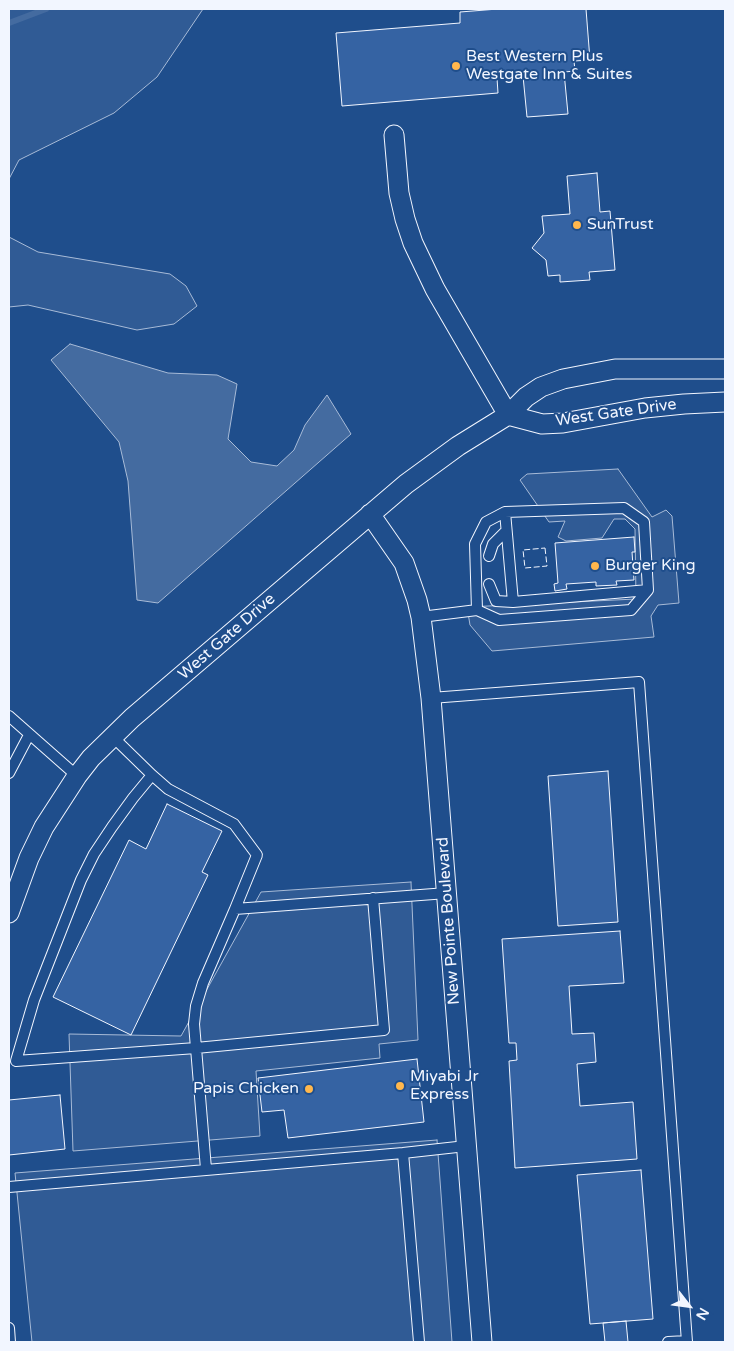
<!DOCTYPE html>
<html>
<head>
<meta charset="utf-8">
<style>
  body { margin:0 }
  #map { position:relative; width:734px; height:1351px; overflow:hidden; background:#1f4e8c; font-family:"Varela Round",sans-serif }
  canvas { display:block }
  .frame { position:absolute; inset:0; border:10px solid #f2f6ff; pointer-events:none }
  .north { position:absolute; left:664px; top:1281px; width:50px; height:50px; -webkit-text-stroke:4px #1f4e8c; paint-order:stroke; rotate:120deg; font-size:14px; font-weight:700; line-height:20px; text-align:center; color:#f2f6ff }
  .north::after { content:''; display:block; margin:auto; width:18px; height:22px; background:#f2f6ff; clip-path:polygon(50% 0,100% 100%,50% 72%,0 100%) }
</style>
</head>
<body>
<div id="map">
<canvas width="734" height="1351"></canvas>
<div class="frame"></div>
<div class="north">N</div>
</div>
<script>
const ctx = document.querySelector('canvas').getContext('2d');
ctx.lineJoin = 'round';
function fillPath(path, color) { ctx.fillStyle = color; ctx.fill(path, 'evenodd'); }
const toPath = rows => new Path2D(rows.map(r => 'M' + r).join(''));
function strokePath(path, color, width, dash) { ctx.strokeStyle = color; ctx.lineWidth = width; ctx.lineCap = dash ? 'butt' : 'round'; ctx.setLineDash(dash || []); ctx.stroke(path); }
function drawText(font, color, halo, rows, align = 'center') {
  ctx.font = font + ' "Varela Round",sans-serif'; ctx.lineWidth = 4; ctx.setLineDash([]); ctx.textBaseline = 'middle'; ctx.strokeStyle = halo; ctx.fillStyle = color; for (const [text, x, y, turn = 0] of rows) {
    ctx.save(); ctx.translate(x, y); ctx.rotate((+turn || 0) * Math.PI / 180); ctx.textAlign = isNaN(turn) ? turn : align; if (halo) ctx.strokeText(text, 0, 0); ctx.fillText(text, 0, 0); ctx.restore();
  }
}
const built = toPath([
  [9,9,203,9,157,77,114,113,19,160,9,179,9,9],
  [9,237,38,252,170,274,186,286,197,306,174,324,137,330,28,305,9,307,9,237],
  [618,469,652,517,666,510,672,516,679,603,658,605,651,616,654,637,492,651,470,625,467,607,636,599,635,529,625,519,614,519,602,538,566,541,558,537,565,521,549,522,520,480,527,474,618,469],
  [411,882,418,1040,379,1044,380,1058,256,1071,260,1136,73,1151,69,1034,181,1036,261,892,411,882],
  [437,1140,452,1342,32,1342,15,1173,437,1140]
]);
fillPath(built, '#305b95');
strokePath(built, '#a8bbd7', 1);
const water = toPath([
  [70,344,168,373,217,375,237,384,228,439,251,462,277,466,294,450,305,425,327,395,351,434,158,603,137,600,128,481,119,442,51,360,70,344]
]);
fillPath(water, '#446ba0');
strokePath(water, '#a8bbd7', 1);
strokePath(toPath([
  [9,23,46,9]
]), '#446ba0', 6);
const building = toPath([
  [498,9,586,9,590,60,574,61,575,71,564,72,568,114,527,117,523,76,497,78,498,93,342,106,336,33,460,23,460,12,498,9],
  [597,173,600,212,610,211,615,270,589,272,590,280,560,282,560,275,548,276,546,260,532,248,544,233,542,216,570,214,567,176,597,173],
  [634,537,635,552,632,552,634,580,616,581,617,585,596,586,596,582,566,584,567,589,555,591,554,584,558,583,555,543,634,537],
  [608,771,618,922,558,926,548,776,608,771],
  [167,804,222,831,202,872,208,875,131,1035,53,997,129,840,146,849,167,804],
  [620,931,624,983,569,986,572,1034,594,1033,596,1062,577,1064,580,1106,633,1102,637,1159,515,1168,509,1061,517,1060,516,1043,509,1043,502,939,620,931],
  [417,1059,424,1122,288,1138,284,1110,262,1112,258,1078,417,1059],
  [60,1095,65,1149,9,1155,9,1100,60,1095],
  [641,1170,653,1319,590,1324,577,1175,641,1170],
  [626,1321,628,1342,605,1342,603,1323,626,1321]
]);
fillPath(building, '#3563a3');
strokePath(building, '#f2f6ff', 1);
const lane = toPath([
  [505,512,513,602,648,590],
  [489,556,493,544,506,531],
  [489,584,496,601,513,602],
  [421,617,477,610,499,620,631,610,648,590,644,522,624,508,505,512,486,522,475,544,477,610],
  [431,698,639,682,687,1342],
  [9,716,77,776],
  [112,736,152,775,168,789,234,824,257,855,235,909,447,893],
  [9,773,29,735],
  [152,775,133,798,112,827,94,854,81,880,34,1000,16,1061,196,1048,194,1024,196,1006,203,983,235,909],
  [403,1153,419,1342],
  [206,1169,196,1048,384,1030,373,898],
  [9,1187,403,1153,466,1146],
  [9,1328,10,1342],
  [668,1342,687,1341]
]);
const street = toPath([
  [394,135,399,193,405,219,413,243,435,289,508,415],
  [508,415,542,424,563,423,645,408,684,404,725,402],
  [370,514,404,563,417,600,421,617,431,698,482,1342],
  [9,913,29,858,44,827,77,776,91,758,132,718,406,484,458,446,508,415,526,397,541,387,563,379,615,369,725,369]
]);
strokePath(lane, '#f2f6ff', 12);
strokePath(street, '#f2f6ff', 21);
strokePath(lane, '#1f4e8c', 10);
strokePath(street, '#1f4e8c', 19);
strokePath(toPath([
  [545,548,547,566,525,568,523,550,545,548]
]), '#f2f6ff', 1, [6, 2.5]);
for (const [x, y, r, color] of [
  [456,66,5,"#ffb74d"],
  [577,225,5,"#ffb74d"],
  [595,566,5,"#ffb74d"],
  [400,1086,5,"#ffb74d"],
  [309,1089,5,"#ffb74d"]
]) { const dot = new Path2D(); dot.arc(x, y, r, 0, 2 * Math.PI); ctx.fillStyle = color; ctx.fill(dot); strokePath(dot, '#1f4e8c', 2); }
drawText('16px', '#f2f6ff', '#1f4e8c', [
  ["Best Western Plus",466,57],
  ["Westgate Inn & Suites",466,75],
  ["SunTrust",587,225],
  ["Burger King",605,566],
  ["Miyabi Jr",410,1077],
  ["Express",410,1095],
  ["Papis Chicken",299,1089,"right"]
], 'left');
drawText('16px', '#f2f6ff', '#1f4e8c', [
  ["West Gate Drive",616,413,-8],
  ["West Gate Drive",227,637,-41],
  ["New Pointe Boulevard",449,921,-94]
]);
</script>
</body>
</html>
